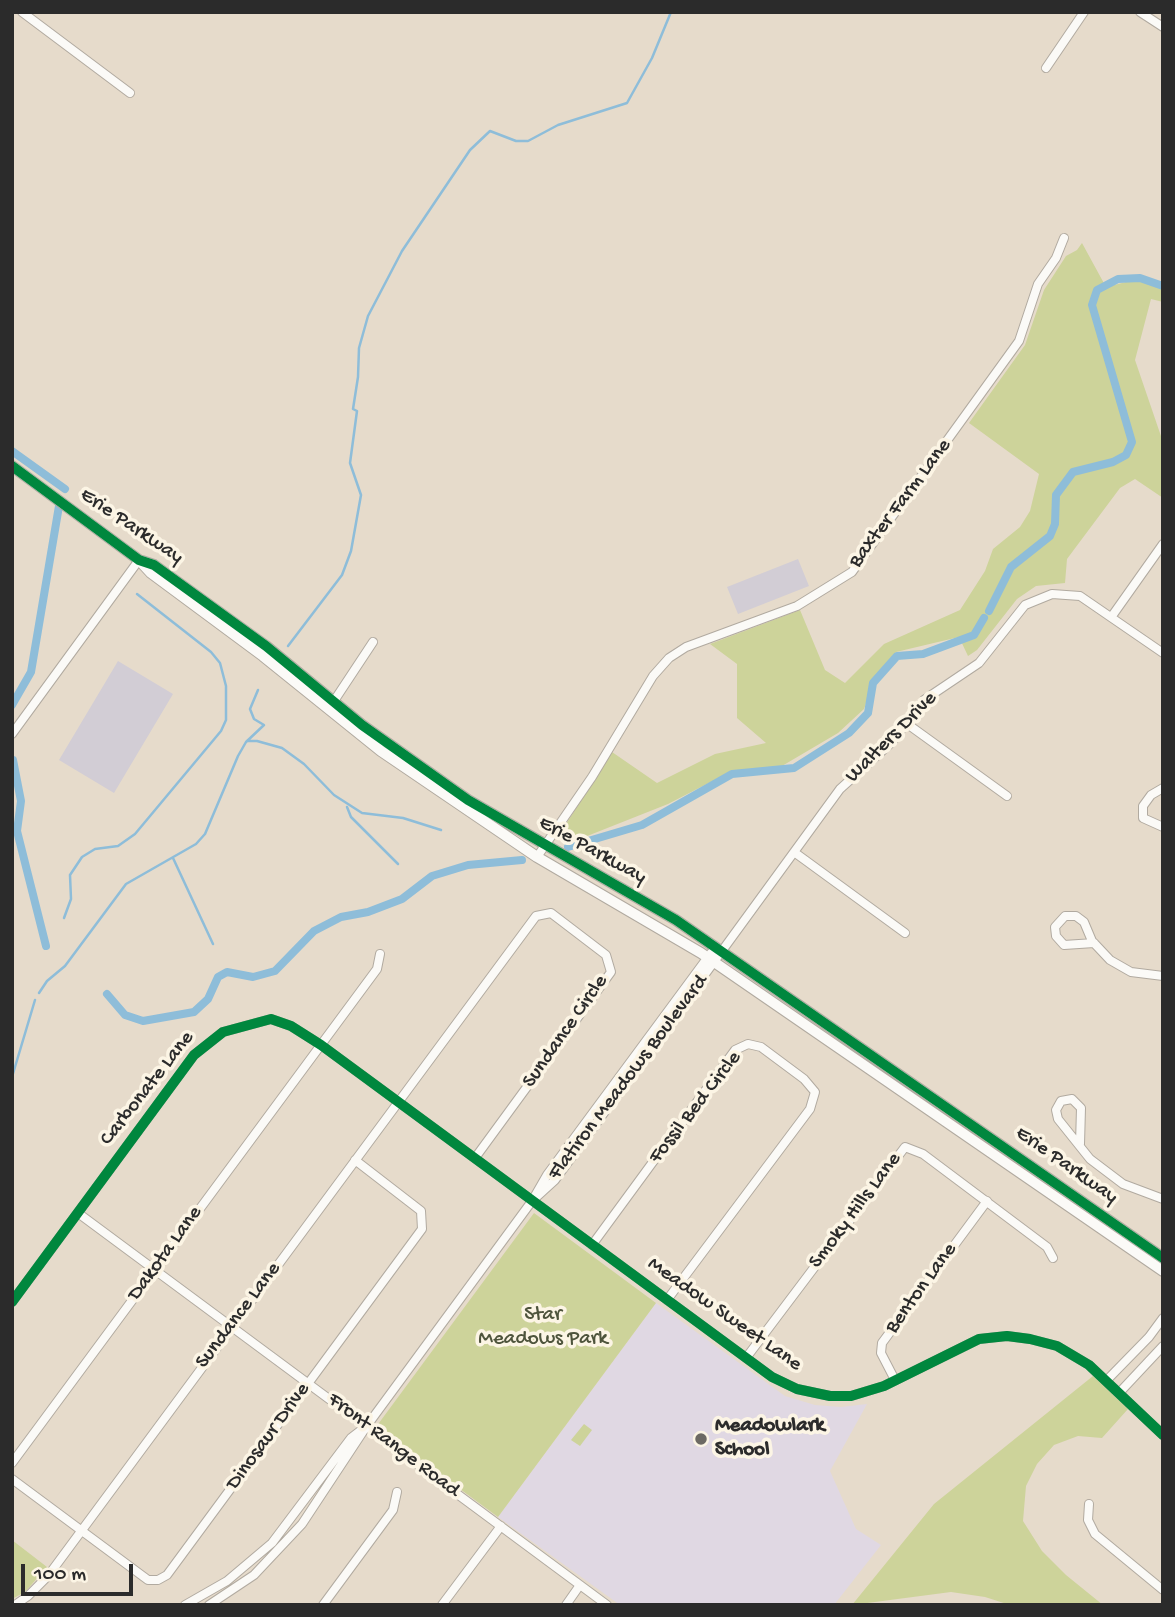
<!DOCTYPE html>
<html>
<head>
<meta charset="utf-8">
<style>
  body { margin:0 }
  #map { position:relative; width:1175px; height:1617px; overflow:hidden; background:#e6dbcb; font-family:"Gochi Hand",sans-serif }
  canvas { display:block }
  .frame { position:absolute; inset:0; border:14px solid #2b2b2b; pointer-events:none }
  .scale { position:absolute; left:21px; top:1564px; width:112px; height:32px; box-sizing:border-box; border:4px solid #2b2b2b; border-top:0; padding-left:9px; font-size:21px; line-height:24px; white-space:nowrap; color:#2b2b2b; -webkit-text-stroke:5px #fcf5e5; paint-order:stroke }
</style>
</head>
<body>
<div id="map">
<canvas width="1175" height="1617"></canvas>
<div class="frame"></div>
<div class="scale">100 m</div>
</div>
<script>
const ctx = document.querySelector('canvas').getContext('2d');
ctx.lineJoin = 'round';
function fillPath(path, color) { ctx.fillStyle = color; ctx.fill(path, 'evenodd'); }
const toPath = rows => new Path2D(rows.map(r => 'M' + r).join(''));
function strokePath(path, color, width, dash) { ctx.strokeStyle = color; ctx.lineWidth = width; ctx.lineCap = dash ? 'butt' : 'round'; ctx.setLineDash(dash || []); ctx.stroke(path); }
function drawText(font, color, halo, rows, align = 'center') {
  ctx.font = font + ' "Gochi Hand",sans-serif'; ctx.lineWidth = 7; ctx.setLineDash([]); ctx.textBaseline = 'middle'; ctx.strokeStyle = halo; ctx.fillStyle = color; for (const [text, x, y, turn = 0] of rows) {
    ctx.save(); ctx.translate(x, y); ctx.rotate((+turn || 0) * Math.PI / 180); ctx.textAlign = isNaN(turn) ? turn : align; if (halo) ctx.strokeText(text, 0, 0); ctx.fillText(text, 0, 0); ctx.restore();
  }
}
fillPath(toPath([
  [656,1303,785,1396,815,1405,841,1407,867,1404,830,1471,856,1529,881,1545,834,1605,620,1605,498,1517]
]), '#e0d8e3');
fillPath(toPath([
  [798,559,809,586,738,614,727,587],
  [118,661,173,694,114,793,59,760]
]), '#d2cdd5');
fillPath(toPath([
  [1082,243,1106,287,1138,279,1163,287,1163,302,1151,299,1135,360,1163,442,1163,498,1135,479,1120,488,1067,559,1065,583,1036,586,1017,599,977,650,968,656,959,637,896,652,874,680,864,709,838,733,782,766,732,771,668,804,567,844,559,835,612,752,657,783,715,754,766,743,737,718,737,664,710,644,800,610,825,670,845,683,884,644,960,610,985,571,993,549,1020,527,1030,511,1039,474,969,423,1025,345,1044,290,1066,256,1077,250],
  [534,1213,656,1303,498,1517,376,1427],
  [1093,1376,1128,1409,1102,1438,1078,1436,1054,1445,1037,1464,1026,1486,1023,1521,1042,1551,1066,1575,1103,1605,1010,1605,985,1597,951,1592,852,1605,934,1504],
  [584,1424,592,1430,580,1446,571,1440],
  [12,1540,47,1567,25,1592,12,1599]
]), '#cdd39a');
strokePath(toPath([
  [288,646,342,575,351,551,361,495,350,463,357,411,353,409,358,377,359,348,368,316,402,251,470,150,490,131,516,141,528,141,558,125,627,103,652,58,671,12],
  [248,741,257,741,282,748,304,764,334,795,362,813,403,818,441,830],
  [347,807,351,817,398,864],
  [173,858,213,944],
  [64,918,71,899,70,875,82,857,95,849,118,846,135,834,221,731,226,720,226,686,220,663,211,652,137,594],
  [39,993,47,981,65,966,126,884,196,844,205,834,238,756,246,742,264,725,254,719,250,709,258,690],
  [12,1077,35,1000]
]), '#8ebdd9', 2.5);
strokePath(toPath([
  [12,451,65,489],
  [989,611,1011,567,1050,536,1055,524,1056,495,1073,472,1113,462,1126,455,1132,442,1092,305,1097,290,1118,279,1140,278,1163,286],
  [12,705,31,672,59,506],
  [13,760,21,801,17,831,46,946],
  [568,847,642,825,732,774,794,768,849,733,868,713,873,683,897,656,923,654,974,635,984,618],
  [107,994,125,1015,143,1021,194,1012,208,999,218,977,227,972,253,977,275,971,314,931,341,917,368,912,402,899,432,876,468,865,522,860]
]), '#8ebdd9', 8);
const minor = toPath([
  [22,12,130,93],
  [1140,12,1163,27],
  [1046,68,1084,12],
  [1112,616,1163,544],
  [334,701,373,642],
  [906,723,1007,796],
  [12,734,139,560],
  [1163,788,1151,795,1143,806,1143,818,1163,827],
  [794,852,905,933],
  [537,857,592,777,653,676,669,658,686,647,797,606,852,572,1019,341,1038,284,1056,258,1064,238],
  [1094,943,1064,945,1056,936,1055,927,1065,916,1076,916,1084,922,1092,941,1094,943,1110,960,1131,972,1163,976],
  [1080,1144,1081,1108,1072,1099,1061,1101,1056,1110,1058,1119,1090,1159,1123,1184,1163,1199],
  [532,1201,555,1180,840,789,892,742,924,700,979,663,1025,605,1052,594,1080,596,1163,653],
  [78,1213,607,1605],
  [592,1245,735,1050,748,1044,761,1047,804,1079,815,1092,810,1109,667,1300],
  [12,1302,194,1055,223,1032,271,1019,291,1026,321,1045,772,1377,797,1389,830,1396,851,1396,884,1386,979,1339,1007,1336,1030,1339,1057,1346,1089,1365,1163,1435],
  [746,1358,905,1147,923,1154,1047,1247,1053,1258],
  [895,1380,881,1353,882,1343,987,1201],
  [1106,1381,1149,1337,1163,1318],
  [1119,1393,1163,1346],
  [12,1463,377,969,380,954],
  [12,1479,148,1580,158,1580,167,1575,422,1229,421,1211,355,1160],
  [1089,1504,1088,1520,1095,1534,1163,1590],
  [15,1605,28,1596,48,1576,536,916,551,913,606,955,611,972,475,1158],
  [185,1605,227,1581,272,1543,351,1438,364,1428],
  [209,1605,254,1575,302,1524,366,1427,532,1201,547,1175,711,953],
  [323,1605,393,1510,397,1492],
  [442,1605,501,1526],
  [566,1605,580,1585]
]);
const major = toPath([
  [12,466,139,560,151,573,263,656,381,751,537,857,701,953,1163,1271],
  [142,561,154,565,266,646,362,725,468,800,676,920,1163,1258]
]);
strokePath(minor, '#b1aaa0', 10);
strokePath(major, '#b1aaa0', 12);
strokePath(minor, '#fbfaf7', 8);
strokePath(major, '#fbfaf7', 10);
strokePath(toPath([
  [12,466,139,560,154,565,266,646,362,725,468,800,676,920,1163,1258],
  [12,1302,194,1055,223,1032,271,1019,291,1026,321,1045,772,1377,797,1389,830,1396,851,1396,884,1386,979,1339,1007,1336,1030,1339,1057,1346,1089,1365,1163,1435]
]), '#00873e', 10);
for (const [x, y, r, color] of [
  [701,1439,7,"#6c6963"]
]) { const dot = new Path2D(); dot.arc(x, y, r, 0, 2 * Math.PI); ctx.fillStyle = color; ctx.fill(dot); strokePath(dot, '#fcf5e5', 2.5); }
drawText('21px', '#2b2b2b', '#fcf5e5', [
  ["Baxter Farm Lane",901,504,-53],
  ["Erie Parkway",131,527,34],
  ["Walters Drive",892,738,-45],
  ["Erie Parkway",592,851,29],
  ["Sundance Circle",566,1032,-55],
  ["Flatiron Meadows Boulevard",629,1078,-53],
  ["Carbonate Lane",148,1089,-52],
  ["Fossil Bed Circle",696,1108,-52],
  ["Erie Parkway",1066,1166,35],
  ["Smoky Hills Lane",856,1211,-53],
  ["Dakota Lane",166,1254,-54],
  ["Benton Lane",922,1289,-54],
  ["Meadow Sweet Lane",724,1315,35],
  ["Sundance Lane",239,1316,-53],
  ["Dinosaur Drive",269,1437,-54],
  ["Front Range Road",393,1446,37]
]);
drawText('21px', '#4e543c', '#fcf5e5', [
  ["Star",543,1316],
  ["Meadows Park",543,1340]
]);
drawText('bold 21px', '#2b2b2b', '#fcf5e5', [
  ["Meadowlark",715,1427],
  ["School",715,1451]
], 'left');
</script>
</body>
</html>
